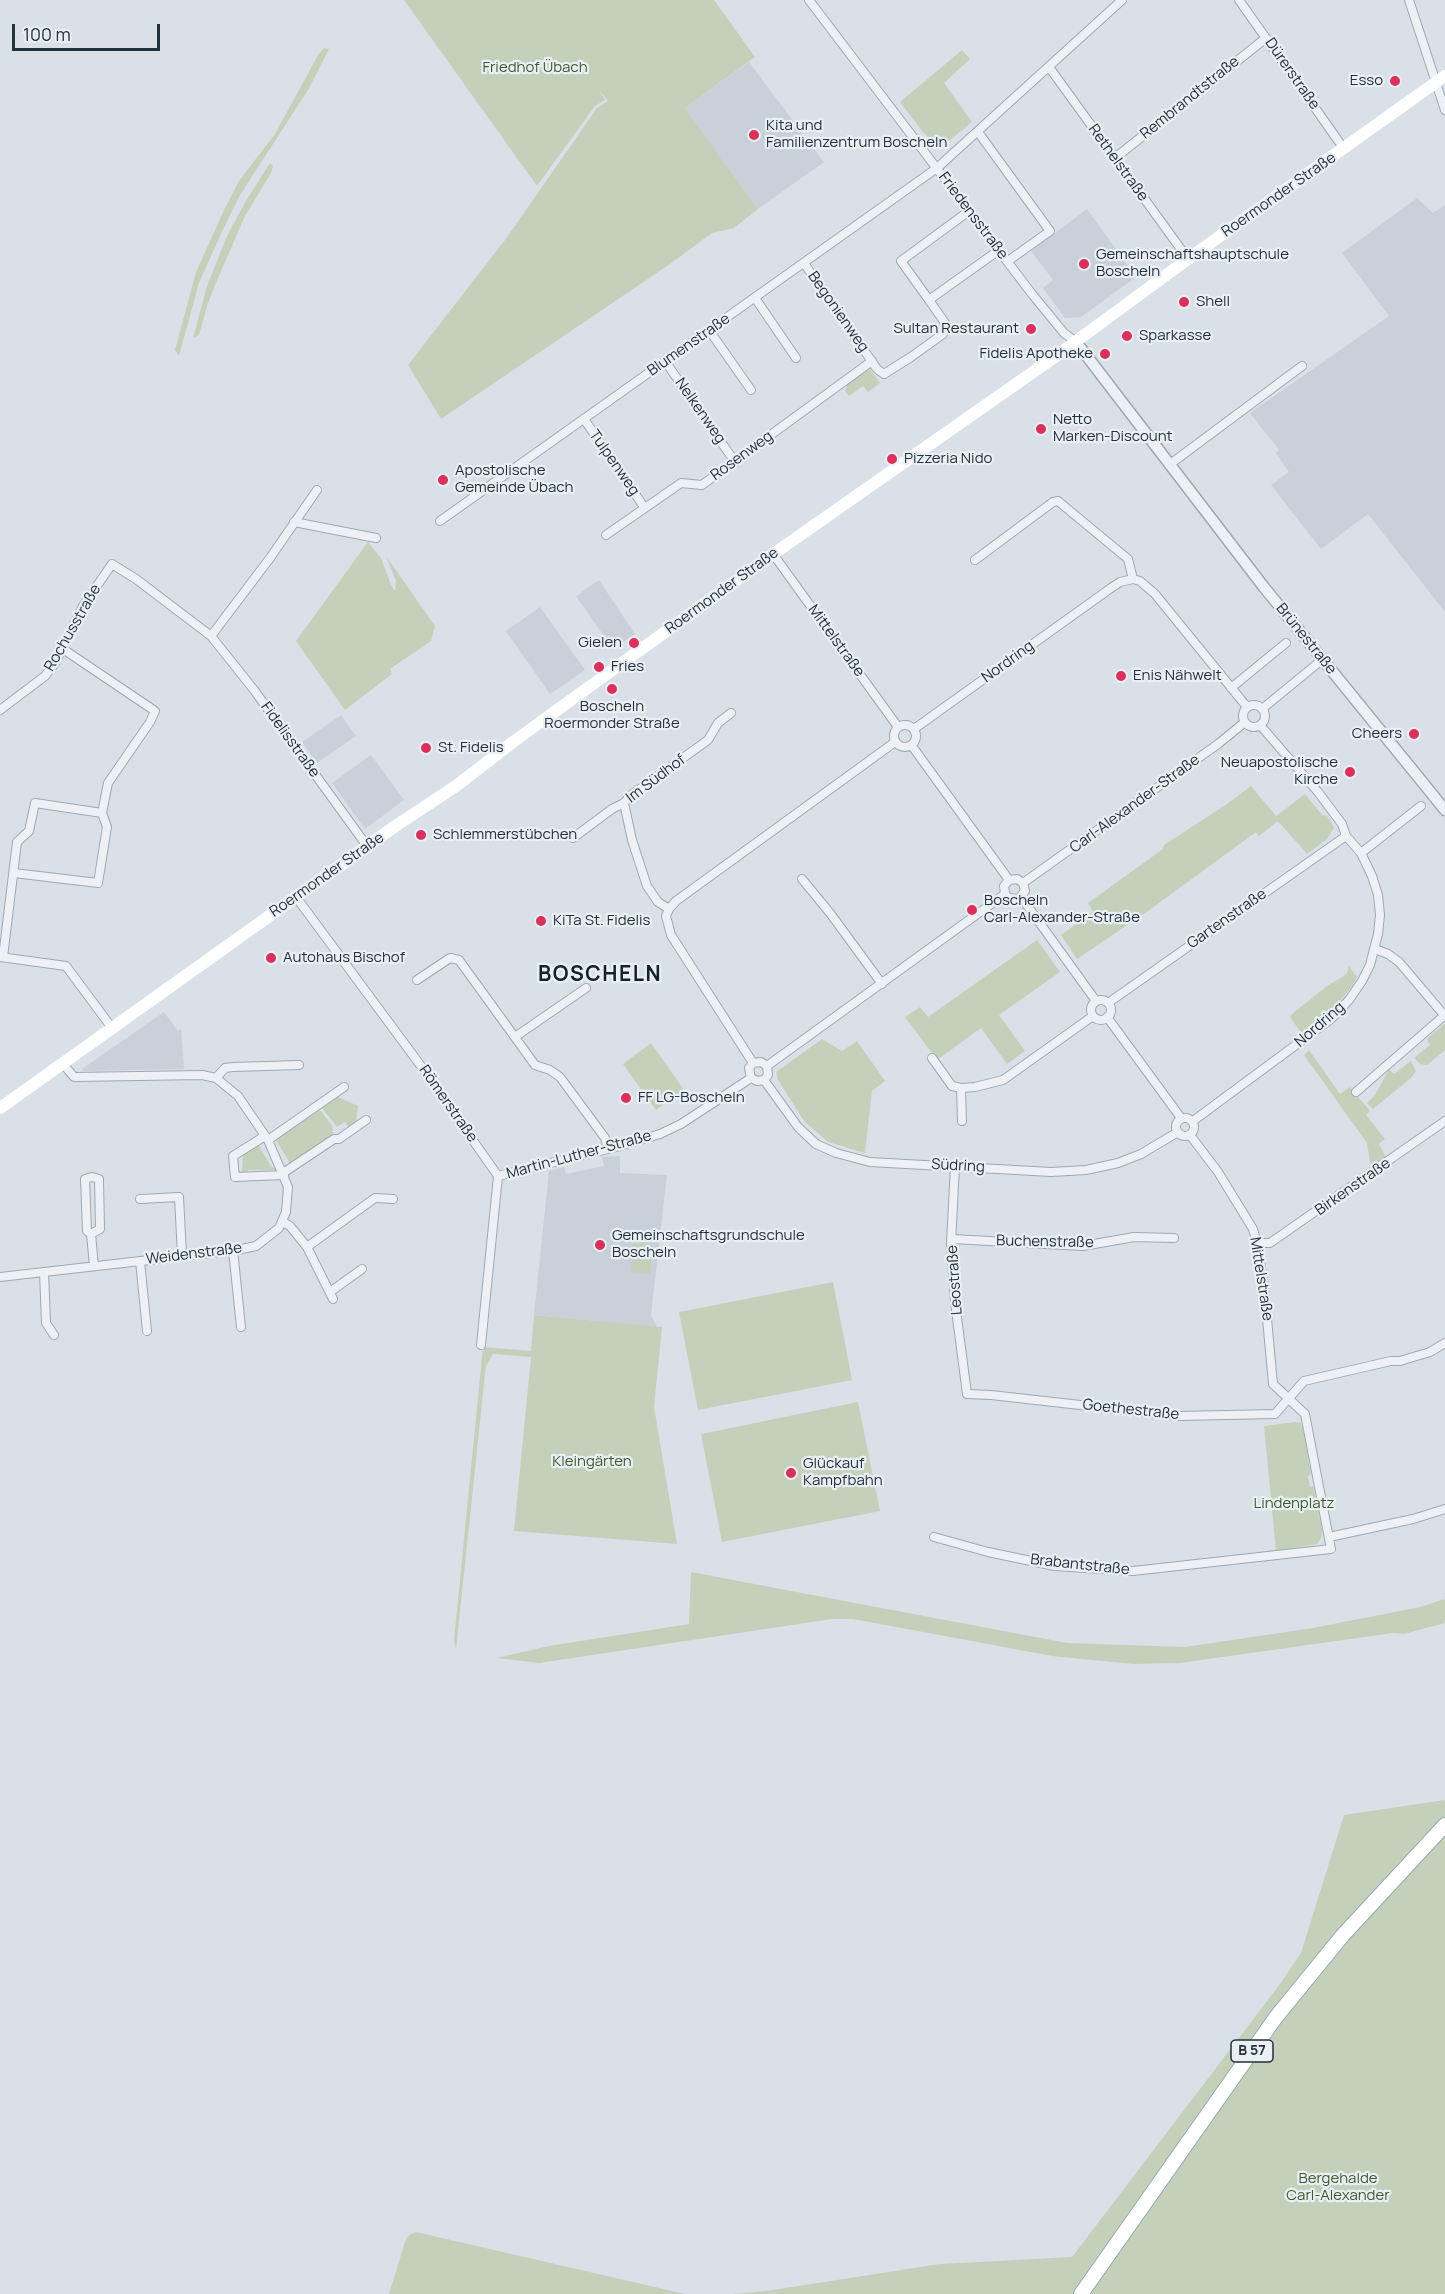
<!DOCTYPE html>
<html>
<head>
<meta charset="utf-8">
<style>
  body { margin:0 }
  #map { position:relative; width:1445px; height:2294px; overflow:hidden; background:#dae0e7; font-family:Manrope,sans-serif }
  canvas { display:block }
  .scale { position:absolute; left:12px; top:24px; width:148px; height:27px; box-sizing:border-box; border:3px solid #23303e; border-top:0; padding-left:8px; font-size:18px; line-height:21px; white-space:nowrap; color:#23303e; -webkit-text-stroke:4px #eaeff4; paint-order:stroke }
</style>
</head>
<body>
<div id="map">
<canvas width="1445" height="2294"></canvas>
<div class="scale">100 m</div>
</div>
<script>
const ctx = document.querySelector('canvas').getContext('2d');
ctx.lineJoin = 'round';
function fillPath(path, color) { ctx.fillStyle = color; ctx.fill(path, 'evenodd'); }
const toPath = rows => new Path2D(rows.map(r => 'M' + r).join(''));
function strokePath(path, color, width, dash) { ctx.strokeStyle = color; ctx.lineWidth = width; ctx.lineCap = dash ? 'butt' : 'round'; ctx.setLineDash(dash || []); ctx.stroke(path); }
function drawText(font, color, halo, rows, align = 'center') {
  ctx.font = font + ' Manrope,sans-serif'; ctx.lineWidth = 4.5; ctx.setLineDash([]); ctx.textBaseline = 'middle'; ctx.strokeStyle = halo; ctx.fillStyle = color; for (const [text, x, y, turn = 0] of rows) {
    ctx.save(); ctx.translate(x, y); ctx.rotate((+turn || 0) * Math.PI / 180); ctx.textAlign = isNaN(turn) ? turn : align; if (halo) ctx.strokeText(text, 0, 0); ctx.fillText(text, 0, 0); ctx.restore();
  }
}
fillPath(toPath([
  [749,62,824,162,758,209,685,108],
  [1417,198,1433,213,1445,205,1445,612,1368,514,1321,549,1271,485,1289,472,1276,453,1279,450,1250,413,1389,316,1342,253],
  [1087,209,1136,277,1081,317,1065,318,1043,288,1053,280,1031,251],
  [599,580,635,634,613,649,576,596],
  [540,607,585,670,550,694,506,631],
  [341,715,356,736,317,763,302,742],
  [371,755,404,800,365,829,332,783],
  [164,1012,178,1031,181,1029,184,1069,84,1071,82,1069],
  [620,1156,620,1173,667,1175,651,1315,657,1327,534,1315,549,1171,564,1167,566,1174,604,1166,602,1157]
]), '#c8d0d9');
fillPath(toPath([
  [404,0,714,0,755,57,685,108,758,209,734,228,712,233,670,264,441,419,408,365,505,240,597,108,608,101,599,91,605,100,595,106,537,186],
  [324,48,329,49,308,90,240,195,220,236,199,283,179,356,175,350,196,272,225,208,239,181,275,134,318,55],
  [962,50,970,59,944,83,972,122,950,140,942,143,934,143,922,131,900,102],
  [270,163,273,166,271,173,245,216,218,278,208,303,199,335,193,338,207,286,227,236,247,199],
  [869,368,880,383,868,392,863,386,849,396,845,391,848,383],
  [368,542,381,558,391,585,395,591,396,581,386,556,435,626,431,641,390,669,392,674,345,710,296,641],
  [1251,786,1276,816,1305,794,1322,815,1327,816,1332,823,1334,828,1327,839,1307,854,1278,821,1259,836,1256,832,1148,911,1077,959,1061,935,1093,912,1088,903,1163,849,1164,845,1227,804],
  [1037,940,1060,972,999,1015,1025,1051,1007,1064,981,1028,937,1060,905,1017,920,1007,928,1017],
  [1348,965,1357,977,1353,985,1335,1007,1302,1034,1290,1017,1293,1013,1327,986,1344,976,1348,971],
  [1445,1023,1445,1050,1427,1065,1420,1064,1414,1058,1430,1045,1427,1039],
  [822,1039,842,1051,857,1041,885,1081,872,1091,865,1153,828,1142,804,1121,778,1080,776,1072],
  [651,1043,684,1090,656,1110,623,1064],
  [1309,1050,1340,1094,1350,1087,1370,1111,1366,1115,1385,1139,1379,1144,1386,1157,1371,1168,1367,1143,1304,1055],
  [1411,1061,1416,1071,1411,1078,1373,1109,1367,1103,1375,1095,1389,1069,1394,1074],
  [338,1097,358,1106,356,1123,350,1129,345,1122,337,1127,322,1108],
  [318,1110,321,1111,332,1126,333,1134,291,1165,276,1140],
  [258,1144,272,1168,277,1166,278,1172,275,1173,274,1170,248,1170,247,1174,242,1171,243,1154],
  [634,1243,653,1245,650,1274,631,1272],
  [833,1282,852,1380,698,1410,679,1312],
  [534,1315,662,1327,654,1407,677,1544,514,1531,531,1357,493,1354,486,1366,485,1374,456,1649,454,1640,483,1347,531,1351],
  [858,1402,880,1511,722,1542,701,1434],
  [1295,1422,1301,1423,1304,1434,1311,1474,1308,1476,1310,1487,1313,1486,1322,1529,1321,1538,1317,1544,1276,1551,1264,1426],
  [691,1572,1067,1643,1185,1647,1313,1628,1420,1607,1445,1599,1445,1623,1404,1634,1393,1633,1180,1663,1134,1664,1052,1656,853,1619,832,1619,539,1663,497,1658,549,1646,689,1624],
  [1445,1800,1445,2294,733,2294,766,2291,940,2264,1072,2257,1280,1984,1301,1953,1344,1815],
  [416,2232,685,2294,389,2294,405,2242,409,2235]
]), '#c3d1bb');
const minor = toPath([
  [809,0,1032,294,1064,333,1076,342],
  [1239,0,1344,149],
  [1409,0,1445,110],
  [1049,67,1188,259],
  [978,132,1050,231,1008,261],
  [1115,158,1266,38],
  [804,263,877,369,884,374,911,357,943,334,946,329,945,323,929,300,999,250],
  [755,298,796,358],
  [929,300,901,261,969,211],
  [709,330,751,390],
  [665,361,735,462],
  [584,419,644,507],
  [1169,465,1302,366],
  [440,521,937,168,1122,0],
  [294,522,376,538],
  [606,535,681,483,702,485,872,361],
  [773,554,898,727],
  [975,560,1053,502,1058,501,1128,559,1133,579],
  [211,636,270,558,317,490],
  [1231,688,1286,643],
  '1243 716a11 11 0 1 1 22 0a11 11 0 1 1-22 0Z',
  [1262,709,1323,659],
  [0,710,45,676,55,663,83,606,112,564,136,579,211,636,254,690,367,846],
  '894 736a11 11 0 1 1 22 0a11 11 0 1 1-22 0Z',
  [914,729,1111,588,1120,582,1133,579,1140,581,1155,594,1247,707],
  [912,746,1009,880],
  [624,803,632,840,647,886,658,902,669,909],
  [573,838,612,809,624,803,630,796,708,740,718,723,731,713],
  [1361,853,1421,806],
  [14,873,98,883,107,827,102,813,108,783,150,722,155,711,63,649],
  [802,879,830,913,882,984],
  [1023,883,1218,744,1245,722],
  [1005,894,1009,898,1019,899,1025,891,1023,883],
  [1005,894,1004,886,1009,880,1017,879,1023,883],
  [296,897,418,1062,498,1176,481,1345],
  [1021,897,1096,1001],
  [1375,949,1388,954,1399,962,1444,1015],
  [0,957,66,966,112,1028],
  [3,957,17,842,29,831,35,803,102,813],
  [417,980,450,958,459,960,535,1065,550,1070,560,1077,605,1138,608,1149],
  '1091 1010a10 10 0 1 1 20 0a10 10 0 1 1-20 0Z',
  [1108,1003,1346,836],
  [1107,1017,1181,1118],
  [515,1037,586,988],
  [932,1058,952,1086,961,1088],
  [753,1063,671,935,666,916,669,909,676,901,895,742],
  [767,1066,1005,894],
  [216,1078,225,1068,233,1067,299,1065],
  [751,1078,749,1068,753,1063,761,1062,767,1066],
  [751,1078,757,1081,764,1080,768,1075,767,1066],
  [764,1080,798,1127,816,1144,836,1153,870,1162,1051,1172,1086,1170,1118,1163,1141,1154,1178,1132],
  [1356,1092,1445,1015],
  '1176 1127a9 9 0 1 1 18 0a9 9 0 1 1-18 0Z',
  [962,1121,961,1088,975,1087,1003,1080,1093,1016],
  [1193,1121,1331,1019,1349,1000,1362,981,1370,965,1378,934,1380,915,1378,895,1372,876,1361,853,1346,836,1342,824,1318,792,1260,725],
  [265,1136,233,1156,235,1177,284,1175],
  [268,1140,344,1087],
  [955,1166,951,1243,955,1302,967,1394,991,1395,1178,1416,1275,1414,1304,1381,1391,1361,1400,1361,1430,1352,1445,1343],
  [283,1173,334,1139,339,1139,366,1120],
  [498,1176,616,1147,660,1134,681,1124,751,1078],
  [140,1199,179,1197,182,1255],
  [283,1222,290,1226,307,1247,333,1299],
  [91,1234,87,1231,85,1179,92,1177,99,1179,100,1229,91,1234,94,1266],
  [952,1239,1083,1246,1134,1237,1174,1238],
  [1257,1243,1270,1243,1445,1121],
  [307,1247,375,1198,393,1199],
  [233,1250,241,1327],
  [140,1261,147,1331],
  [44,1272,46,1323,54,1335],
  [0,1277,237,1250,256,1246,279,1228,286,1212,288,1187,268,1140,238,1096,216,1078,202,1075,74,1077,63,1064],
  [330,1292,362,1269],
  [934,1537,988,1552,1055,1566,1133,1571,1331,1549,1305,1414,1273,1384,1264,1286,1257,1243,1253,1229,1218,1172,1190,1135],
  [1329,1537,1413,1519,1445,1509]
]);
const tertiary = toPath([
  [1076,342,1263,586,1445,810]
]);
const primary = toPath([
  [1081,2294,1276,2017,1343,1935,1445,1825]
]);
strokePath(minor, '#9fa8b1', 10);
strokePath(tertiary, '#9fa8b1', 13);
strokePath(primary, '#99a6b3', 16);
strokePath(minor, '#edf1f5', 8);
strokePath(tertiary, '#edf1f5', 10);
strokePath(toPath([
  [0,1108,394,827,456,786,513,742,759,564,1056,356,1188,259,1445,76]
]), '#fff', 12);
strokePath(primary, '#fff', 14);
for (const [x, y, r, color] of [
  [1395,81,6,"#da315c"],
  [754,135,6,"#da315c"],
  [1084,264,6,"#da315c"],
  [1184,302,6,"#da315c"],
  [1031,329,6,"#da315c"],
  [1127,336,6,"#da315c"],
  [1105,354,6,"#da315c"],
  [1041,429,6,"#da315c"],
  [892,459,6,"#da315c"],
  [443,480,6,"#da315c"],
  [634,643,6,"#da315c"],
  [599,667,6,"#da315c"],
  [1121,676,6,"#da315c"],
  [612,689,6,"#da315c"],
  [1414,734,6,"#da315c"],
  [426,748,6,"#da315c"],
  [1350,772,6,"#da315c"],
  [421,835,6,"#da315c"],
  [972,910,6,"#da315c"],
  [541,921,6,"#da315c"],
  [271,958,6,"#da315c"],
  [626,1098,6,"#da315c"],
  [600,1245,6,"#da315c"],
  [791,1473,6,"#da315c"]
]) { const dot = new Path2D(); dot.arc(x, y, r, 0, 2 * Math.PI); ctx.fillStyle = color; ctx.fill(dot); strokePath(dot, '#eaeff4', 2); }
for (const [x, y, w] of [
  [1252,2051,42]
]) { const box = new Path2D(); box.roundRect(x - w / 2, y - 11, w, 22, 4.5); ctx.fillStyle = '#eaeff4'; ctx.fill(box); strokePath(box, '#23303e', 1.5); }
drawText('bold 14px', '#23303e', null, [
  ["B 57",1252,2051]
]);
drawText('15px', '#3c5b2f', '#eaeff4', [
  ["Friedhof Übach",535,68],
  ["Kleingärten",592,1462],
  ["Lindenplatz",1294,1504],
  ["Bergehalde",1338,2179],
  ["Carl-Alexander",1338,2196]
]);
drawText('15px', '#23303e', '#eaeff4', [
  ["Dürerstraße",1292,74,55],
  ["Rembrandtstraße",1190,98,-39],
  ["Rethelstraße",1118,163,54],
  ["Roermonder Straße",1279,195,-35],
  ["Friedensstraße",973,216,53],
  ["Begonienweg",838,312,55],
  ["Blumenstraße",689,345,-35],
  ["Nelkenweg",700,411,55],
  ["Rosenweg",742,456,-36],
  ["Tulpenweg",614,463,55],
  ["Roermonder Straße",722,591,-36],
  ["Rochusstraße",73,628,-60],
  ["Brünestraße",1306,639,51],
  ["Mittelstraße",836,641,54],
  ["Nordring",1008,662,-36],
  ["Fidelisstraße",290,740,54],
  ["Im Südhof",656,779,-37],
  ["Carl-Alexander-Straße",1135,804,-36],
  ["Roermonder Straße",327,875,-35],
  ["Gartenstraße",1227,919,-35],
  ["Nordring",1320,1025,-41],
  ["Römerstraße",448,1104,55],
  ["Martin-Luther-Straße",579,1155,-15],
  ["Südring",958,1166,3],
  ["Birkenstraße",1353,1187,-35],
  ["Buchenstraße",1045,1242,1],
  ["Weidenstraße",194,1254,-7],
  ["Mittelstraße",1261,1279,81],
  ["Leostraße",955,1280,-94],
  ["Goethestraße",1131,1410,6],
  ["Brabantstraße",1080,1565,6]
]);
drawText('15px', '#23303e', '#eaeff4', [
  ["Esso",1383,81,"right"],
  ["Kita und",766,126],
  ["Familienzentrum Boscheln",766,143],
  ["Gemeinschaftshauptschule",1096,255],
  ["Boscheln",1096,272],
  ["Shell",1196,302],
  ["Sultan Restaurant",1019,329,"right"],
  ["Sparkasse",1139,336],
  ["Fidelis Apotheke",1093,354,"right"],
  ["Netto",1053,420],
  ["Marken-Discount",1053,437],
  ["Pizzeria Nido",904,459],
  ["Apostolische",455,471],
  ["Gemeinde Übach",455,488],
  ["Gielen",622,643,"right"],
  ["Fries",611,667],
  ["Enis Nähwelt",1133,676],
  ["Boscheln",612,707,"center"],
  ["Roermonder Straße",612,724,"center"],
  ["Cheers",1402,734,"right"],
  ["St. Fidelis",438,748],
  ["Neuapostolische",1338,763,"right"],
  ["Kirche",1338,780,"right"],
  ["Schlemmerstübchen",433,835],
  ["Boscheln",984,901],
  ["Carl-Alexander-Straße",984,918],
  ["KiTa St. Fidelis",553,921],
  ["Autohaus Bischof",283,958],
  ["FF LG-Boscheln",638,1098],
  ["Gemeinschaftsgrundschule",612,1236],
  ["Boscheln",612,1253],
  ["Glückauf",803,1464],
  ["Kampfbahn",803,1481]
], 'left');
ctx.letterSpacing = '1.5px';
drawText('bold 21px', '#16212e', '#eaeff4', [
  ["BOSCHELN",600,975]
]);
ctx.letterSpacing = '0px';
</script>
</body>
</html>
